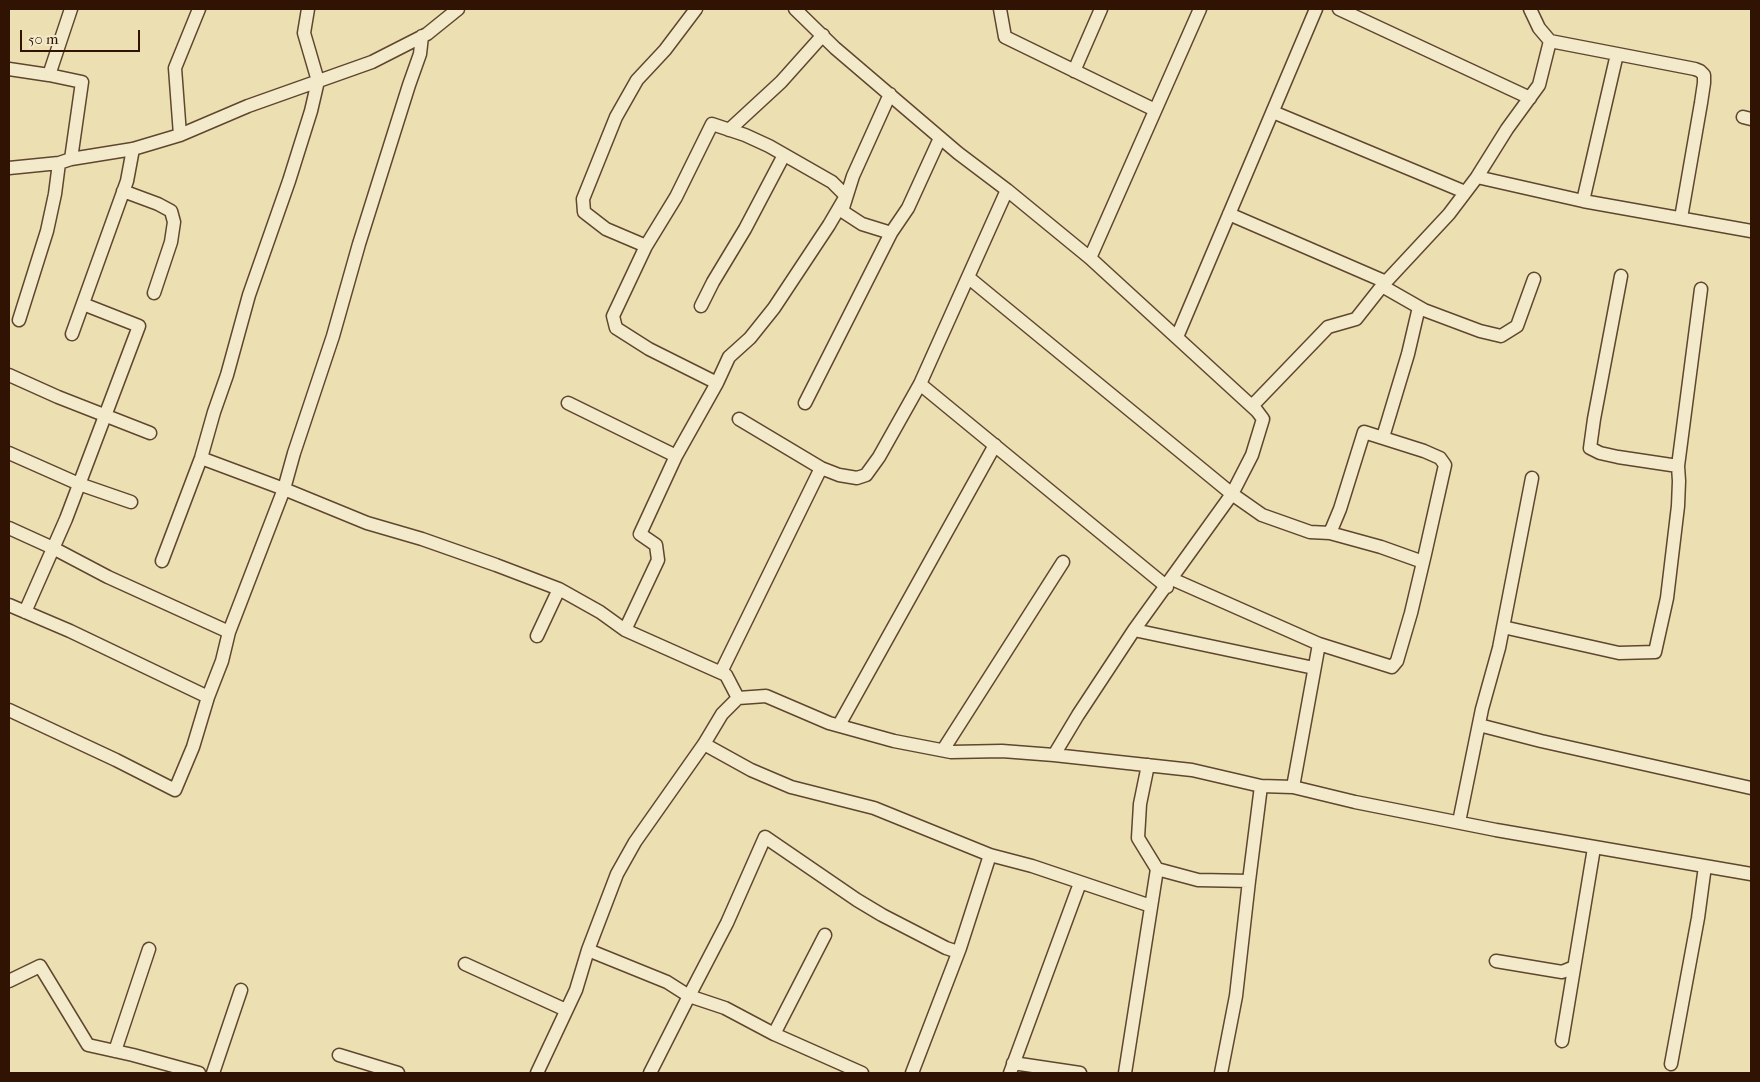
<!DOCTYPE html>
<html>
<head>
<meta charset="utf-8">
<style>
  body { margin:0 }
  #map { position:relative; width:1760px; height:1082px; overflow:hidden; background:#ecdfb1; font-family:"IM FELL French Canon",serif }
  canvas { display:block }
  .frame { position:absolute; inset:0; border:10px solid #301303; pointer-events:none }
  .scale { position:absolute; left:20px; top:30px; width:120px; height:22px; box-sizing:border-box; border:2px solid #301303; border-top:0; padding-left:6px; font-size:15px; line-height:18px; white-space:nowrap; color:#301303; -webkit-text-stroke:4px #f3eacc; paint-order:stroke }
</style>
</head>
<body>
<div id="map">
<canvas width="1760" height="1082"></canvas>
<div class="frame"></div>
<div class="scale">50 m</div>
</div>
<script>
const ctx = document.querySelector('canvas').getContext('2d');
ctx.lineJoin = 'round';
const toPath = rows => new Path2D(rows.map(r => 'M' + r).join(''));
function strokePath(path, color, width, dash) { ctx.strokeStyle = color; ctx.lineWidth = width; ctx.lineCap = dash ? 'butt' : 'round'; ctx.setLineDash(dash || []); ctx.stroke(path); }
const street = toPath([
  [71,9,49,75,82,82,71,159],
  [795,9,835,48,958,153,1007,190,1090,258,1257,411,1263,419,1252,455,1232,494,1134,630,1078,715,1054,755],
  [1000,9,1005,37,1155,110],
  [1339,9,1530,98],
  [1550,41,1695,69,1700,71,1704,75,1704,83,1701,103,1681,218],
  [9,69,49,75],
  [1074,71,1101,9],
  [890,94,853,176,842,211,862,224,891,233],
  [1273,112,1465,192],
  [1743,117,1751,119],
  [729,130,781,82,823,35],
  [180,135,175,68,199,9],
  [9,168,59,163,71,159,133,149,180,135,248,106,372,62,427,34,458,9],
  [1477,177,1583,201,1751,231],
  [123,191,158,204,171,211,174,222,171,242,154,293],
  [1583,201,1617,54],
  [1229,214,1386,282],
  [646,246,676,197,712,124,745,135,769,146,832,182,846,196,829,225,774,308,750,338,729,357,717,383],
  [1090,258,1200,9],
  [1621,276,1594,419,1590,448,1600,453,1618,457,1678,466],
  [969,278,1232,494,1262,515,1310,532,1330,533],
  [1382,286,1424,310,1480,331,1501,336,1517,326,1534,279],
  [701,306,713,282,745,229,784,155],
  [19,320,47,231,55,194,59,163],
  [72,334,127,181,133,149],
  [1177,337,1316,9],
  [9,375,58,397,150,433],
  [920,384,1167,587],
  [568,403,676,456],
  [805,403,891,233,908,208,940,138],
  [1252,406,1328,327,1356,319,1382,286,1449,214,1477,177,1507,129,1539,85,1550,41,1539,28,1530,9],
  [739,419,821,468,839,475,857,478,866,475,879,457,920,384,1007,190],
  [1383,437,1408,354,1419,307],
  [9,453,79,484,131,502],
  [201,458,284,489,367,523,422,539,496,565,559,589,600,612,625,630,726,675,738,698],
  [9,528,53,548,108,577,229,632,222,661,208,697,193,747,175,790,116,760,9,710],
  [162,561,201,458,214,412,227,375,249,295,289,181,311,111,318,81,304,33,308,9],
  [1172,579,1319,644],
  [9,605,70,631,208,697],
  [25,612,66,519,139,326,83,304],
  [1503,627,1619,653,1655,652,1667,598,1678,506,1679,481,1678,466,1701,289],
  [625,630,658,560,656,545,640,534,676,456,717,383,649,349,616,328,613,316,646,246,606,229,584,212,583,199,616,117,637,80,665,50,696,9],
  [1134,630,1314,668],
  [229,632,284,489,294,453,333,336,359,244,409,85,420,54,422,36],
  [537,636,559,589],
  [721,672,821,468],
  [839,725,995,445],
  [1479,725,1541,741,1751,788],
  [704,744,751,770,791,787,874,808,990,855,1032,866,1151,906],
  [943,750,1063,562],
  [1148,765,1140,804,1138,838,1157,869,1198,880,1249,881,1261,786],
  [1293,787,1319,644,1392,667,1397,661,1411,613,1425,554,1445,465,1440,458,1424,451,1364,432,1340,509,1330,533,1381,547,1423,562],
  [1459,822,1482,709,1499,648,1532,478],
  [588,950,667,982,689,996,727,923,765,837,857,900,882,915,946,948,958,952],
  [1496,961,1562,972,1574,967],
  [465,964,566,1010],
  [9,981,40,966,88,1045,133,1055,199,1073],
  [774,1034,825,935],
  [1562,1041,1594,848],
  [115,1051,149,949],
  [339,1055,398,1073],
  [1013,1063,1080,1073],
  [1671,1064,1698,918,1705,866],
  [213,1073,241,990],
  [537,1073,576,990,588,950,617,874,635,842,704,744,722,714,738,698,766,696,829,723,894,741,951,752,1002,751,1054,755,1192,770,1261,786,1293,787,1355,802,1496,830,1751,874],
  [650,1073,689,996,725,1008,774,1034,862,1073],
  [912,1073,960,948,990,855],
  [1010,1073,1080,883],
  [1125,1073,1157,869],
  [1221,1073,1236,996,1249,881]
]);
strokePath(street, '#5f462e', 15);
strokePath(street, '#f3eacc', 12);
</script>
</body>
</html>
